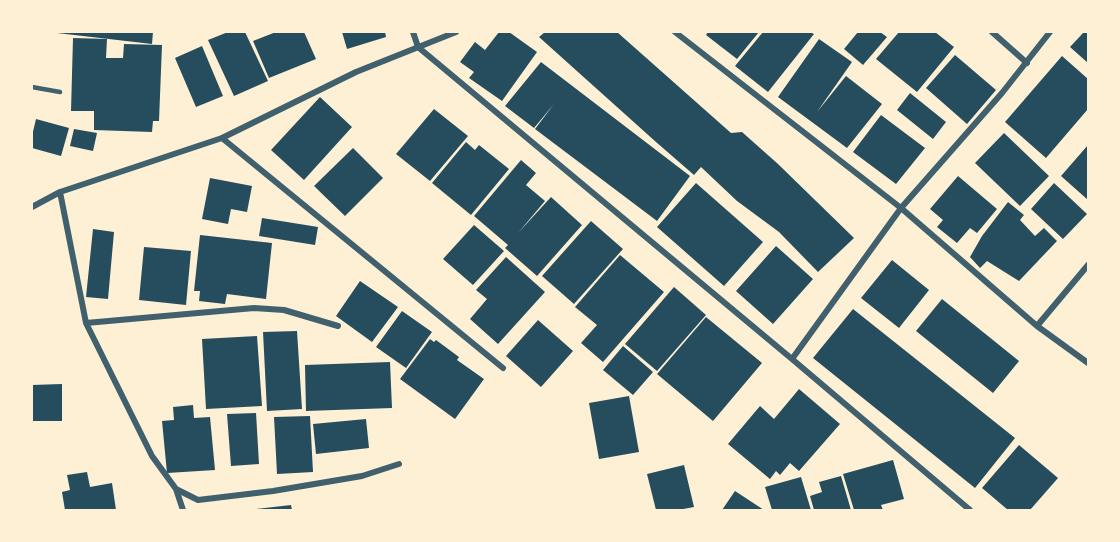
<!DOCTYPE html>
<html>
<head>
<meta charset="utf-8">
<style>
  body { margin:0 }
  #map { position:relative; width:1120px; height:542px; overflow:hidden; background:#fdf0d5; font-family:Overpass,sans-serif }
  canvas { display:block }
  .frame { position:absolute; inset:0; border:33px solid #fdf0d5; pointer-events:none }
</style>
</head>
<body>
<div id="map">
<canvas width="1120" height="542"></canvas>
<div class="frame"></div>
</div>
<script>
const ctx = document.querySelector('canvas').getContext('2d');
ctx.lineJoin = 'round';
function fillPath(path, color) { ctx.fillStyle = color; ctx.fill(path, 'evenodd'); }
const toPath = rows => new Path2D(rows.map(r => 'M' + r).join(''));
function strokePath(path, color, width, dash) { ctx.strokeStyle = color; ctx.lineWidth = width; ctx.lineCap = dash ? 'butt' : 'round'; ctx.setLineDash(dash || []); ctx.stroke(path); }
fillPath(toPath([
  [57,32,153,32,152,44,57,33],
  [228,32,245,32,268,81,234,96,208,40],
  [276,32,304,32,316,59,269,78,253,41],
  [342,32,385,32,386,37,347,49],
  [499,32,509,32,537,52,502,101,469,78,474,72,460,62,475,42,485,50],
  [545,32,617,32,731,133,742,132,778,164,854,238,818,272,779,232,737,201,701,167,694,175,656,142,539,37],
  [708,32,759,32,737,59,706,35],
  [763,32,810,32,814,34,768,92,735,66],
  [858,32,880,32,887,37,863,65,844,49],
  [899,32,935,32,954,47,917,92,876,59],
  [1084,32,1088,32,1088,63,1070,47],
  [73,38,107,39,106,58,123,58,124,44,162,45,159,121,153,121,152,132,94,130,94,111,71,111],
  [819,39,852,62,817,112,846,76,882,104,847,148,778,97],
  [202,46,223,96,196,107,175,58],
  [955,55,996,90,967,124,926,88],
  [1062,56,1088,79,1088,109,1046,158,1005,122],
  [541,62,690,176,657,221,535,129,554,104,534,128,505,106],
  [910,93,946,122,933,139,897,110],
  [320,97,352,127,304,180,271,150],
  [434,109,468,136,430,181,396,154],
  [881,115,925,148,896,184,853,152],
  [36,119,69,128,61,156,32,148,32,136],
  [74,129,97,133,93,151,70,146],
  [1004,133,1049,176,1020,206,975,163],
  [466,142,475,150,479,145,509,169,471,215,432,183],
  [1088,145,1088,200,1061,176],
  [353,148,383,178,345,216,314,186],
  [521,160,536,173,526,185,545,201,518,233,551,197,582,225,537,276,505,248,508,245,474,216],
  [958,176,997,209,977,233,970,228,957,243,937,227,943,220,930,209],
  [210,178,252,186,247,212,231,209,228,224,202,219],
  [696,183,763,242,724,286,657,227],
  [1054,183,1087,214,1063,239,1031,209],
  [1008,202,1024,215,1020,220,1035,236,1044,228,1057,241,1019,281,987,261,980,268,970,257,982,236],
  [262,218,318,227,315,245,259,236],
  [591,221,623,249,574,304,542,276],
  [474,225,504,251,473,285,443,259],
  [93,229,114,232,108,299,86,297],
  [200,235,272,243,266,299,227,294,225,304,199,301,200,291,194,291],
  [776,246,813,279,773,324,736,291],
  [144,247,191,251,186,305,139,300],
  [620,255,664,292,603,362,581,343,597,325,575,307],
  [506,257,545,292,498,344,470,319,487,299,476,290],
  [892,260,929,290,899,328,861,298],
  [360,281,398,307,372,342,336,316],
  [674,287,706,315,657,371,625,344],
  [942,299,1019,361,993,393,916,331],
  [853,309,1015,438,975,488,813,358],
  [402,311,432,332,406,368,376,347],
  [706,317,762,363,713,421,657,374],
  [538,320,573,351,541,387,506,356],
  [297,331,302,409,267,411,263,332],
  [257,336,262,406,206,409,202,339],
  [430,339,434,342,436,340,459,357,457,360,484,379,455,419,400,379],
  [623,346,653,372,633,395,603,370],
  [390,362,392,408,306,411,305,365],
  [62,384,62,421,32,421,32,385],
  [799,389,840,424,799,471,790,463,780,475,776,471,770,479,728,444,760,406,774,419],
  [629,396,639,452,599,459,589,403],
  [193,405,194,418,210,417,215,470,167,473,162,421,174,420,173,407],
  [256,413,259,464,231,466,227,414],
  [310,416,313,472,277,474,274,417],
  [366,419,369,448,316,454,313,424],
  [1019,445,1058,478,1030,510,1008,510,982,488],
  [893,460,904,499,881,505,883,510,854,510,843,474],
  [684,465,694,507,678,510,656,510,647,474],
  [87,472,90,487,112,483,116,510,65,510,62,492,70,490,67,475],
  [841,476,851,510,814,510,810,496,822,492,819,482],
  [801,477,811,510,772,510,765,487],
  [735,491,764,510,722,510],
  [291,505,292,510,256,510,256,509]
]), '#264d5e');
strokePath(toPath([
  [32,87,60,92]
]), '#3f606c', 4.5);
strokePath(toPath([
  [413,32,418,47,792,359,970,510],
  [675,32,901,208,1037,326,1088,363],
  [992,32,1027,63],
  [222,138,503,368],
  [60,192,86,323,152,456,176,489,198,500,273,491,362,476,399,464],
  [32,207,60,192,222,138,356,72,456,32],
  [86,323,254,308,284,310,338,326],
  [1037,326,1088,265],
  [792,359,901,208,1002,93,1050,32],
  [176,489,183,510]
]), '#3f606c', 6);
</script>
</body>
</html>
